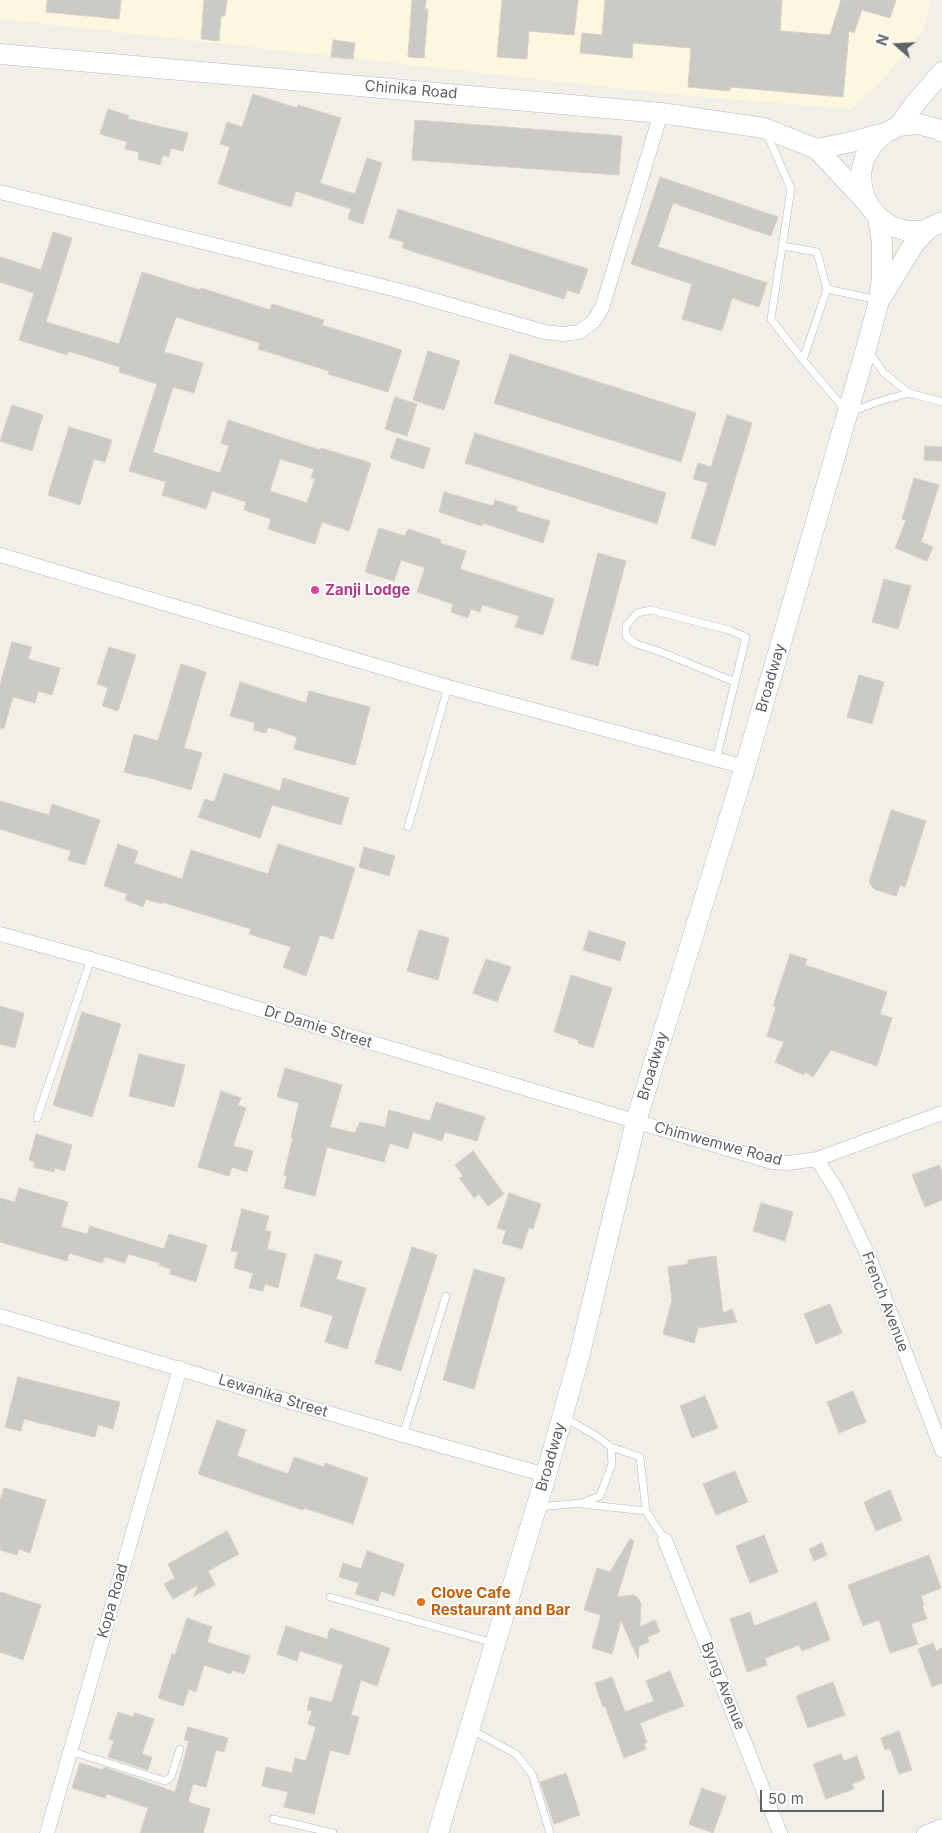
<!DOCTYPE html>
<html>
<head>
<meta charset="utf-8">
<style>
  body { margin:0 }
  #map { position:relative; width:942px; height:1833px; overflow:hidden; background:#f1efe8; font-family:Inter,sans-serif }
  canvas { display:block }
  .north { position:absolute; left:872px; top:20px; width:50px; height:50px; -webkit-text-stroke:4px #fff; paint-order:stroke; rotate:289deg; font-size:14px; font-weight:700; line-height:20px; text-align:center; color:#5f6368 }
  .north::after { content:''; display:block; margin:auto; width:18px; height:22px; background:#5f6368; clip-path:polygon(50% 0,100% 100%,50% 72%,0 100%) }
  .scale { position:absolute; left:760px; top:1790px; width:124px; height:22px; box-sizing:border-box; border:2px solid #5f6368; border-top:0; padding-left:6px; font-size:15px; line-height:18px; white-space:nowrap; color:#5f6368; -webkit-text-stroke:4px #fff; paint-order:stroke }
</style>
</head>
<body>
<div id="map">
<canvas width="942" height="1833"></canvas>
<div class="north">N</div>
<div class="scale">50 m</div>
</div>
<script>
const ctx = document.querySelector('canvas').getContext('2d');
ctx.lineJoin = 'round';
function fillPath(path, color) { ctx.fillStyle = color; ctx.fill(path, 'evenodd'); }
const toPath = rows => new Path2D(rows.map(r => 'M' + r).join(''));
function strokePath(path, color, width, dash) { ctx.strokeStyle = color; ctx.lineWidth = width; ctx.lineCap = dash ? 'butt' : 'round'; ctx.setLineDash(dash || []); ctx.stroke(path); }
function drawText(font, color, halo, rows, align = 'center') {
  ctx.font = font + ' Inter,sans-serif'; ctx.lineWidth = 4; ctx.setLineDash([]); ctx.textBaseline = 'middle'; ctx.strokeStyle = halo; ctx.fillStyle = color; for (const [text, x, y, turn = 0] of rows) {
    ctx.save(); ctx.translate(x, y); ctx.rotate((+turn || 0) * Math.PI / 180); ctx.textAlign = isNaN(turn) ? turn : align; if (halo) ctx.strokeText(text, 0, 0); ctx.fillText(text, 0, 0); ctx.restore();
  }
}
fillPath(toPath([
  [0,0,931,0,923,31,884,78,851,109,681,95,0,19]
]), '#fef7e0');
const building = toPath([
  [47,0,121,0,119,19,46,12,47,0],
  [204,0,227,0,225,16,221,16,219,41,201,39,204,0],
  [412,0,426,0,425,9,428,9,424,58,408,57,412,0],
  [502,0,578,0,574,35,529,31,527,59,497,57,502,0],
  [605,0,782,0,780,31,830,35,841,0,896,0,890,18,862,10,854,33,849,31,843,97,730,87,730,91,688,87,691,48,633,43,632,58,580,53,582,33,602,35,605,0],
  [333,40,355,43,353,59,331,57,333,40],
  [253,94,297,108,298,105,341,118,320,183,355,194,367,158,382,163,363,224,348,219,351,209,296,191,291,207,218,184,230,147,220,144,227,122,242,127,253,94],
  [108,109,129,116,128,119,188,133,183,151,171,148,169,157,163,155,160,165,138,159,139,152,125,149,127,142,100,134,108,109],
  [415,120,622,136,619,175,412,160,415,120],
  [660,177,778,217,771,236,673,203,658,247,767,283,759,307,732,298,722,331,682,319,692,284,631,264,660,177],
  [398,209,588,269,579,294,567,290,564,299,402,248,404,242,389,238,398,209],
  [53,232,72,238,46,322,119,344,142,272,200,290,201,288,270,310,272,304,324,320,322,325,402,350,388,392,328,374,329,371,258,349,260,343,176,317,164,352,203,363,194,393,173,387,153,452,220,473,229,446,221,443,228,420,320,450,321,448,371,463,349,531,322,522,315,544,268,529,271,519,244,510,246,502,212,491,206,509,162,495,166,482,129,471,157,384,119,372,120,367,68,351,67,355,19,340,34,293,0,282,0,257,41,270,53,232],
  [280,459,314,469,311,478,315,479,307,503,270,491,280,459],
  [428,351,460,361,444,410,413,400,428,351],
  [510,354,696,413,681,462,494,403,510,354],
  [395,397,417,404,407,436,385,429,395,397],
  [12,405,43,415,32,451,0,441,12,405],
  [727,415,752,423,715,546,691,538,708,483,693,479,698,463,711,467,727,415],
  [69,427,112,440,105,462,94,459,80,505,48,495,69,427],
  [475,433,666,493,657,524,465,463,475,433],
  [397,438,430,448,424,469,390,458,397,438],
  [925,446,942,447,942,461,924,460,925,446],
  [914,478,939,485,921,542,933,547,927,561,895,548,906,520,902,519,914,478],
  [444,492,493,506,495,500,518,507,516,511,550,521,543,543,483,523,482,526,439,512,444,492],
  [379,528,405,536,408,529,441,540,440,543,466,551,460,569,554,599,543,635,515,627,519,616,482,605,480,612,471,609,468,618,451,612,453,604,417,592,425,568,401,560,394,581,365,572,379,528],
  [598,553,626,561,598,666,571,659,598,553],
  [884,579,911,586,898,629,872,622,884,579],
  [12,642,32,647,28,659,60,668,52,695,38,691,35,703,13,697,4,728,0,728,0,685,12,642],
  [109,647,136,655,118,711,102,706,108,688,97,684,109,647],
  [181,664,206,672,184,748,202,753,191,790,143,776,143,777,124,772,134,734,158,741,181,664],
  [859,675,884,682,872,724,847,717,859,675],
  [240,682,306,703,309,691,370,707,355,765,294,749,297,737,268,727,266,733,253,730,255,723,230,716,240,682],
  [224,773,280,791,283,778,349,798,341,825,272,805,260,838,198,817,205,799,214,802,224,773],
  [0,801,49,815,52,804,100,820,85,865,68,860,71,851,0,829,0,801],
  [891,810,926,821,905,887,900,885,896,896,874,889,869,882,891,810],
  [118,844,138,851,134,863,182,879,191,850,268,874,278,844,355,868,333,939,320,935,306,976,283,967,291,947,249,934,251,929,162,902,161,904,146,899,143,907,125,900,127,894,104,886,118,844],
  [364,847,395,856,389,876,359,867,364,847],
  [419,930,449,938,438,980,407,971,419,930],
  [589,931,626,942,620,961,583,950,589,931],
  [790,954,807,959,805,965,887,992,880,1014,892,1018,877,1066,831,1050,813,1077,805,1072,804,1075,775,1062,784,1042,767,1036,776,1007,773,1006,790,954],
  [486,959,511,967,497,1002,473,993,486,959],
  [571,975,612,988,593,1048,578,1043,579,1040,554,1032,571,975],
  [0,1006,24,1013,15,1048,0,1044,0,1006],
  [82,1012,121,1024,92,1117,53,1105,82,1012],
  [139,1054,185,1065,174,1107,129,1096,139,1054],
  [285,1068,342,1085,330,1127,355,1133,360,1122,385,1127,389,1110,430,1121,436,1102,485,1117,477,1141,445,1132,442,1141,413,1132,408,1149,390,1143,384,1162,327,1147,315,1196,284,1188,287,1176,284,1175,293,1137,291,1137,299,1103,277,1097,285,1068],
  [221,1091,241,1098,238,1105,246,1108,233,1146,253,1151,247,1172,232,1167,229,1176,198,1167,221,1091],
  [36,1134,72,1145,65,1171,55,1168,54,1172,33,1167,35,1162,29,1160,36,1134],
  [473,1151,504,1194,488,1206,479,1194,474,1198,459,1178,463,1176,455,1165,473,1151],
  [939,1165,942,1172,942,1200,925,1207,912,1175,939,1165],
  [19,1188,68,1202,61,1227,87,1234,90,1226,164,1249,169,1234,207,1245,196,1282,170,1274,171,1269,159,1265,160,1263,128,1254,125,1263,105,1257,102,1263,69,1253,67,1261,0,1242,0,1198,15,1202,19,1188],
  [509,1193,541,1204,533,1229,529,1227,522,1249,502,1243,506,1231,497,1228,509,1193],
  [761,1203,793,1212,785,1241,753,1231,761,1203],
  [242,1209,269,1216,265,1230,271,1232,267,1249,286,1254,278,1288,265,1284,263,1291,249,1288,253,1273,234,1268,238,1252,231,1251,242,1209],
  [412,1247,437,1255,401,1371,375,1363,412,1247],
  [315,1254,342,1261,336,1279,366,1288,347,1349,325,1342,333,1316,300,1306,315,1254],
  [716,1256,723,1313,732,1309,737,1322,698,1328,694,1343,663,1334,672,1300,668,1267,688,1264,688,1260,716,1256],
  [474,1269,505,1278,474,1389,443,1380,474,1269],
  [830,1304,842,1333,816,1344,804,1314,830,1304],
  [18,1377,120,1402,113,1429,98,1425,95,1437,24,1419,21,1431,5,1427,18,1377],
  [853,1391,866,1422,839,1433,827,1402,853,1391],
  [705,1396,718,1428,692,1438,680,1406,705,1396],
  [217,1420,246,1430,237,1456,288,1474,294,1457,324,1467,325,1463,368,1478,353,1524,304,1508,303,1510,198,1474,217,1420],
  [735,1471,748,1502,716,1515,703,1484,735,1471],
  [4,1488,46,1500,30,1553,19,1549,17,1555,0,1550,0,1501,4,1488],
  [890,1490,902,1520,876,1531,864,1502,890,1490],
  [227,1531,239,1554,208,1571,215,1585,194,1596,198,1585,173,1599,164,1584,175,1578,168,1564,227,1531],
  [764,1535,778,1572,750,1583,736,1546,764,1535],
  [630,1539,634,1541,617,1597,633,1595,637,1597,641,1603,640,1627,655,1620,660,1632,647,1637,649,1642,639,1646,638,1659,621,1620,612,1654,592,1648,601,1615,584,1610,597,1568,610,1572,630,1539],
  [822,1543,827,1555,814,1561,809,1549,822,1543],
  [367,1551,404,1564,394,1596,381,1591,378,1601,355,1594,359,1583,339,1577,343,1563,361,1569,367,1551],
  [929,1555,941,1588,921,1596,924,1605,922,1606,927,1619,911,1624,918,1644,890,1653,879,1620,863,1626,848,1585,929,1555],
  [0,1592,41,1605,23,1660,0,1652,0,1592],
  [816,1602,830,1640,802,1651,799,1645,765,1658,767,1665,747,1672,730,1619,750,1612,754,1626,816,1602],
  [187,1618,212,1627,207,1642,250,1656,244,1674,232,1670,231,1674,204,1665,196,1692,189,1689,183,1706,158,1698,172,1654,175,1655,187,1618],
  [286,1626,327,1639,330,1628,390,1648,377,1686,361,1680,351,1715,359,1717,349,1755,330,1750,314,1814,284,1807,288,1792,262,1786,266,1767,292,1773,295,1758,306,1761,316,1727,308,1724,312,1711,307,1710,310,1697,332,1702,343,1665,300,1651,297,1661,277,1654,286,1626],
  [933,1643,936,1651,942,1648,942,1683,932,1687,918,1649,933,1643],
  [670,1671,684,1706,640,1723,647,1742,644,1744,646,1749,624,1758,605,1706,603,1707,595,1683,612,1677,625,1712,654,1701,646,1681,670,1671],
  [833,1682,845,1715,808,1728,796,1696,833,1682],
  [118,1712,133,1717,135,1713,154,1719,142,1754,152,1757,148,1770,108,1757,114,1741,109,1739,118,1712],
  [188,1727,228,1738,224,1752,216,1750,206,1787,193,1784,188,1802,210,1809,203,1833,140,1833,148,1808,107,1794,105,1798,72,1788,80,1763,103,1770,104,1767,175,1792,189,1741,184,1740,188,1727],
  [899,1731,912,1770,899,1774,890,1748,885,1750,881,1738,899,1731],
  [841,1754,844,1761,857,1756,865,1779,852,1784,854,1789,826,1799,813,1764,841,1754],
  [566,1773,580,1815,554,1824,540,1782,566,1773],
  [702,1788,726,1797,713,1833,689,1824,702,1788]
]);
fillPath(building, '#cccac5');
strokePath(building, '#d6d1c6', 1);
const service = toPath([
  [767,134,791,189,771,319,803,360,848,413,877,402,909,393],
  [783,246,817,252,827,289,803,360],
  [827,289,878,300],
  [869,352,884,373,909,393,942,402],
  [716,759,735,682,661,652,634,643,626,636,626,626,637,613,651,610,729,630,746,637,735,682],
  [408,827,448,687],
  [37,1118,91,959],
  [403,1435,446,1296],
  [611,1447,640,1457,646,1511,665,1540],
  [582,1504,646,1511],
  [539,1507,582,1503,600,1496,612,1464,611,1447,595,1435,563,1417],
  [330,1597,494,1643],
  [470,1729,516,1754,532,1774,550,1833],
  [70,1751,165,1781,171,1777,180,1749],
  [273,1819,333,1833]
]);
const minor = toPath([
  [0,192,405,292,545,332,563,334,579,332,593,322,602,308,661,113],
  [0,555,448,687,745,767],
  [0,934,91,959,772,1162,788,1163,817,1159,942,1113],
  [817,1159,839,1194,871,1262,942,1450],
  [0,1316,403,1435,546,1475],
  [665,1540,780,1833],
  [47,1833,180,1368],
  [924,1833,942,1826]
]);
const secondary = toPath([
  [0,54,661,113,764,128,817,149,867,203],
  [899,126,913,106,942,72],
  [942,132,937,129,918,124,899,126,885,133,874,143,865,157,861,172,862,188,867,203,878,217,891,226,907,231,923,231,942,222],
  [817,149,851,142,885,133],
  [882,296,914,244,929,228],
  [438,1833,546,1475,579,1357,636,1121,745,767,866,349,879,301,882,277,882,243,878,217]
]);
strokePath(service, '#b5b8bc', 8);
strokePath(minor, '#b5b8bc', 15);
strokePath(secondary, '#b6babf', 21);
strokePath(service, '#fff', 7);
strokePath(minor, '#fff', 14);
strokePath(secondary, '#fff', 20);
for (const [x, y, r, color] of [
  [315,590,5,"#d1479c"],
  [421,1602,5,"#e8710a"]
]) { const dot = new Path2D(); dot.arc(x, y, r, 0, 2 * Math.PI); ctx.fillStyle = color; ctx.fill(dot); strokePath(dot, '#fff', 2); }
drawText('15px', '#5f6368', '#fff', [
  ["Chinika Road",411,90,5],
  ["Broadway",771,678,-74],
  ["Dr Damie Street",318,1027,17],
  ["Broadway",653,1066,-73],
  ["Chimwemwe Road",718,1144,15],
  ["French Avenue",885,1302,69],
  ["Lewanika Street",273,1396,17],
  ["Broadway",551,1457,-74],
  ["Kopa Road",113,1601,-74],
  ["Byng Avenue",723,1686,68]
]);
drawText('bold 15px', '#b23c85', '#fff', [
  ["Zanji Lodge",325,590]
], 'left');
drawText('bold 15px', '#c56008', '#fff', [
  ["Clove Cafe",431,1593],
  ["Restaurant and Bar",431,1610]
], 'left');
</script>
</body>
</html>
